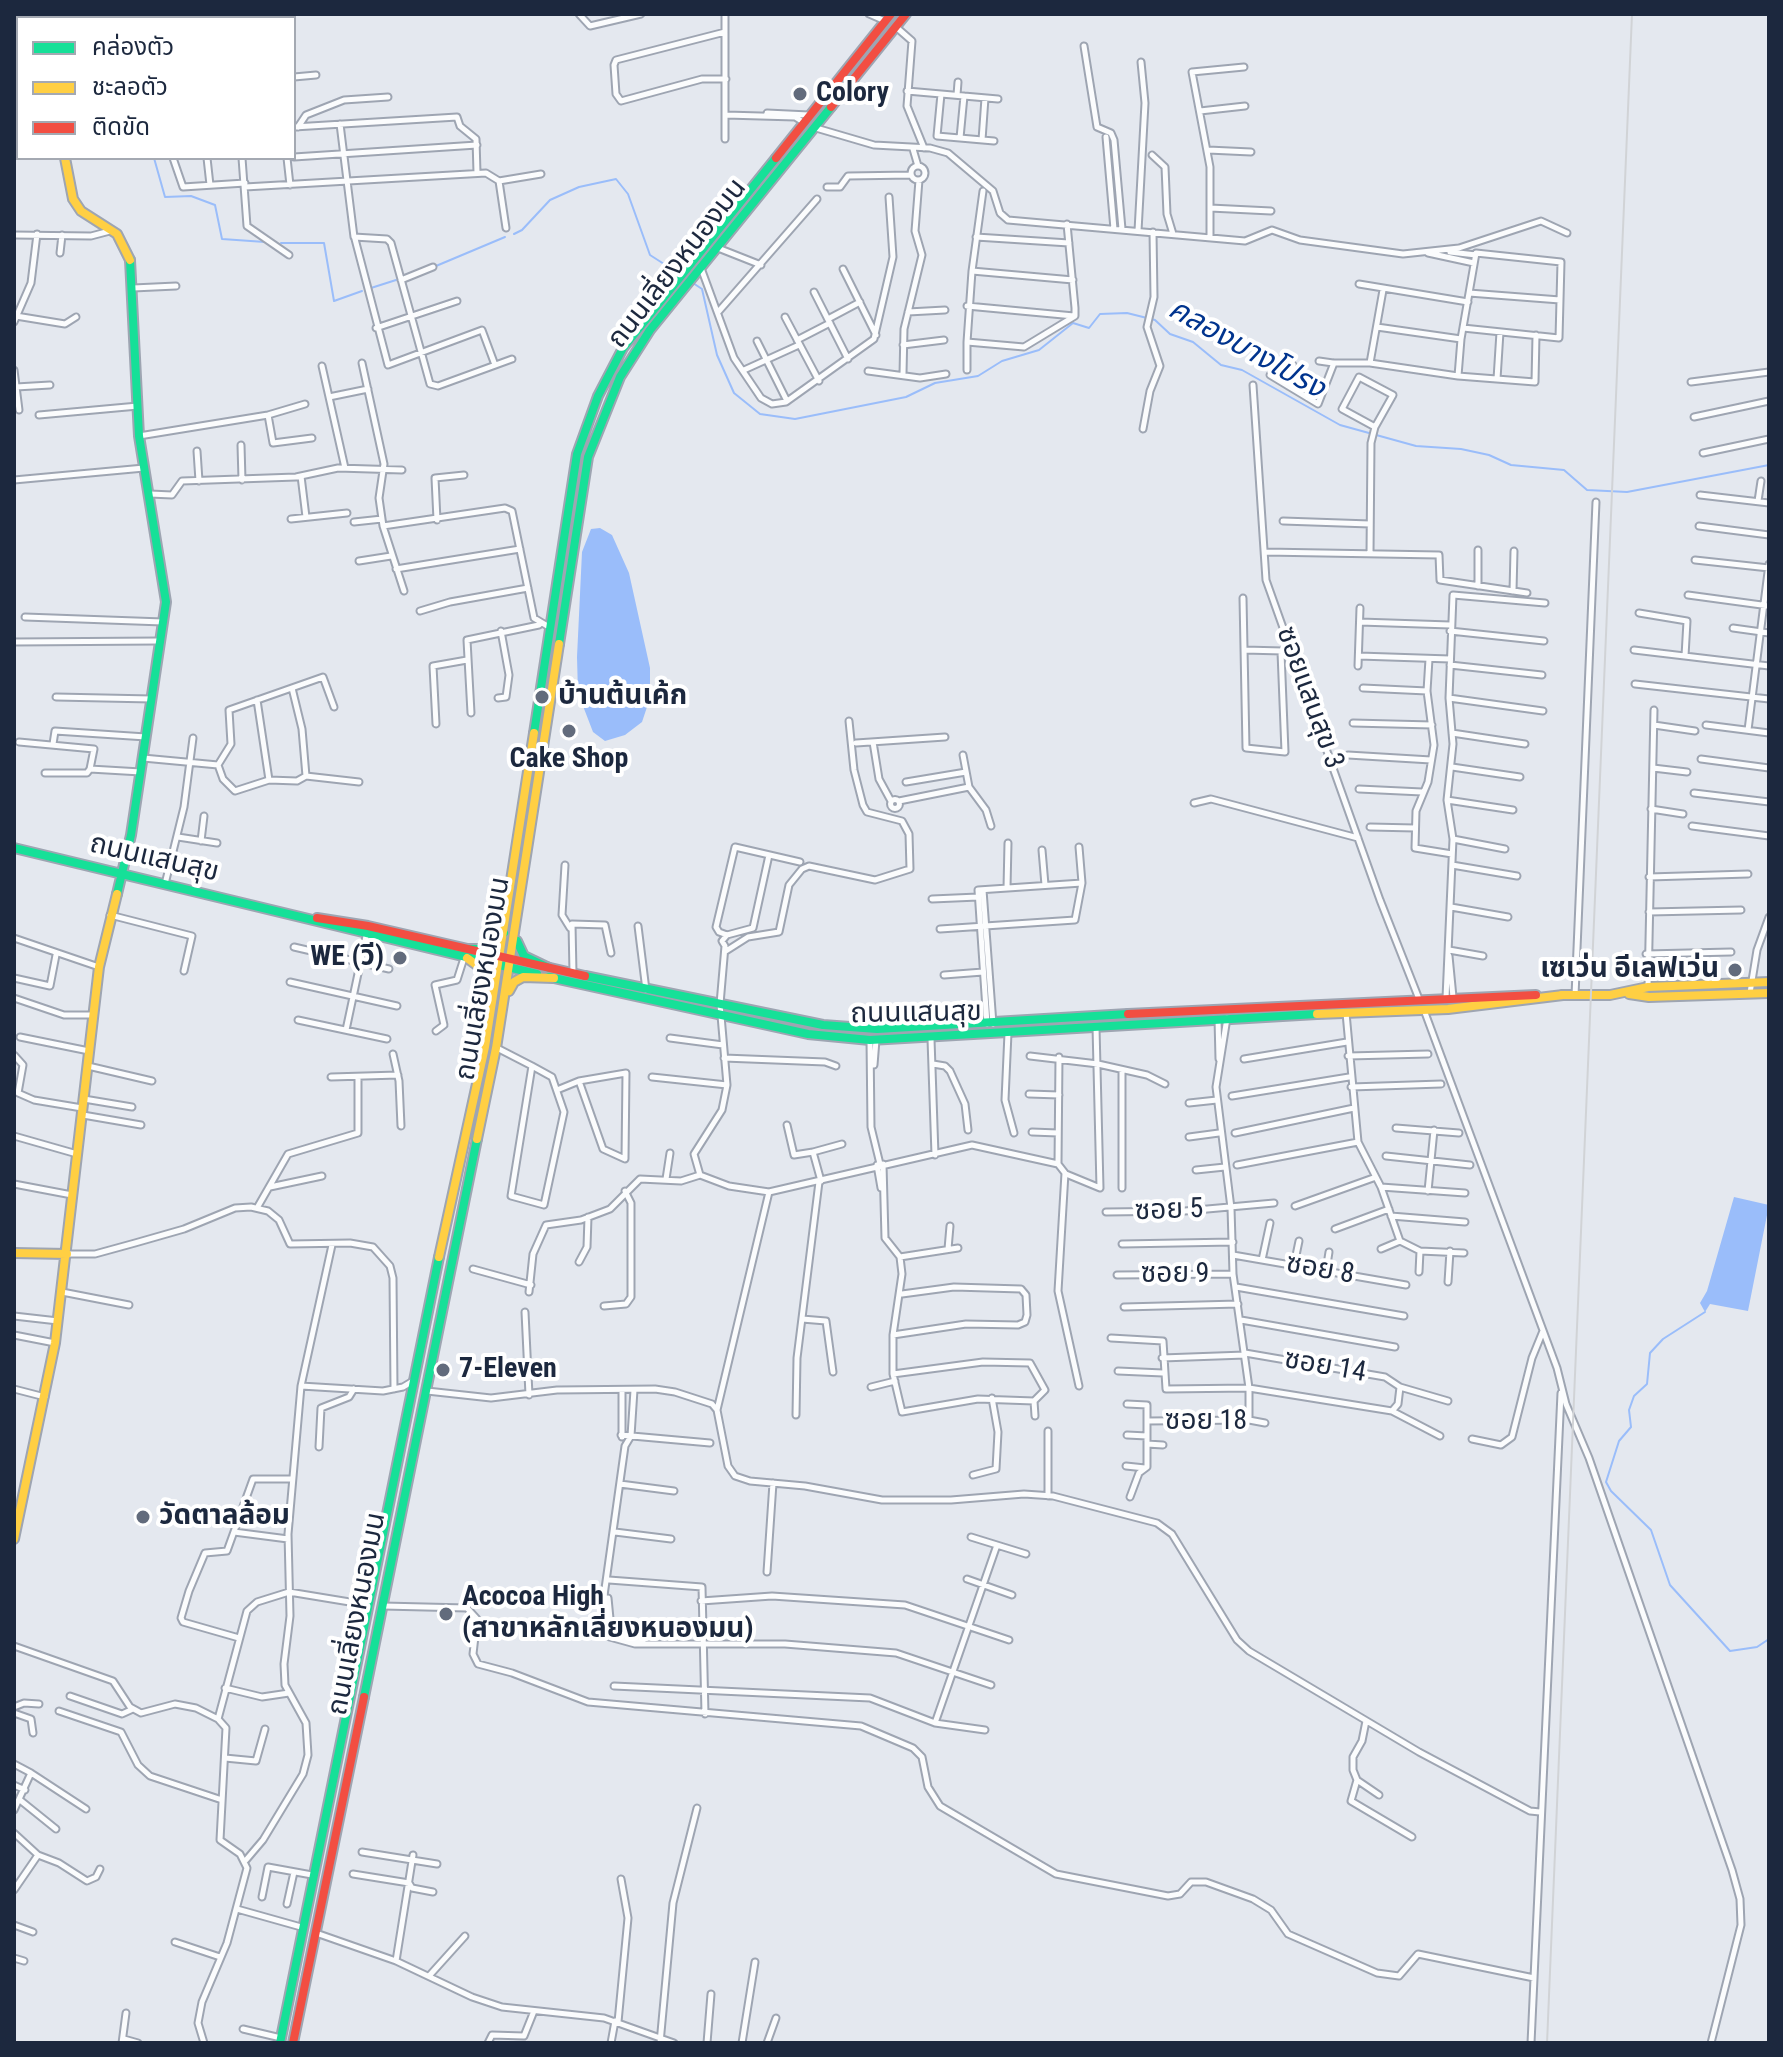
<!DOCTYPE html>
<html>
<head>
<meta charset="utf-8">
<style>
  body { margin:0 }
  #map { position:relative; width:1783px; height:2057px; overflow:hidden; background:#e4e8ef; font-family:"Roboto Condensed","Noto Sans Thai",sans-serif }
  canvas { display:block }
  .frame { position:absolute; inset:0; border:16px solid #1c283e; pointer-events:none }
  .legend { position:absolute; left:16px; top:16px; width:280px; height:144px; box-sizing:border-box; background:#fff; border:2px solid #a4a9b2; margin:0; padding:10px 14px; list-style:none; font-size:24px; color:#1c283e }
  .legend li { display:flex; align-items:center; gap:16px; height:40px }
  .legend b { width:40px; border:2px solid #a4a9b2 }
</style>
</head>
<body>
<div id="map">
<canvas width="1783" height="2057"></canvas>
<div class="frame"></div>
<ul class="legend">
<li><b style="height:10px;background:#16e098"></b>คล่องตัว</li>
<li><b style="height:10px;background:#ffcf43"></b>ชะลอตัว</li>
<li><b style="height:10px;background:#f24e42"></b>ติดขัด</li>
</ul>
</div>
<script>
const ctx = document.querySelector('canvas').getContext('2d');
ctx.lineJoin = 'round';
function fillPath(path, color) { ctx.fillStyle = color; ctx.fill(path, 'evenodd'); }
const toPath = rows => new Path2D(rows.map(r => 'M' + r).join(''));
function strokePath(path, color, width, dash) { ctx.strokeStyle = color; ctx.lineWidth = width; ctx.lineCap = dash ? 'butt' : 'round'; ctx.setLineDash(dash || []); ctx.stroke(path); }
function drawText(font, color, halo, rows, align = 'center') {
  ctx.font = font + ' "Roboto Condensed","Noto Sans Thai",sans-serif'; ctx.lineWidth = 8; ctx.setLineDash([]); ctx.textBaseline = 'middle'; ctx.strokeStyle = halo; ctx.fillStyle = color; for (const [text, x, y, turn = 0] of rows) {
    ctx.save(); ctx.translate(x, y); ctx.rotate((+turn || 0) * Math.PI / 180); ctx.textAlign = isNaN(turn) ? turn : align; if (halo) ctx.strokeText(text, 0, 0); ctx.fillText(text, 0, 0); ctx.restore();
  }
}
fillPath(toPath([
  [600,528,612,535,629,573,650,668,650,698,642,722,625,735,605,741,593,732,578,693,577,657,582,552,591,529],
  [1734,1197,1769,1205,1748,1311,1710,1304,1705,1312,1700,1303,1707,1291]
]), '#9abdfa');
strokePath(toPath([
  [135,18,136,14],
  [154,158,165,197,191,196,215,205,222,239,265,242],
  [514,234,522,230,550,200,579,187,616,179,628,194,650,255,678,273],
  [281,243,324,243,334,301,362,291],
  [436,266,505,237],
  [693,283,702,289,717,355,734,393,760,414,795,419,906,397,935,383,978,376,1002,361,1039,350,1073,323,1089,328,1100,314,1127,313,1155,320,1170,334,1193,342,1221,365,1242,370,1340,425,1416,446,1461,449,1489,455,1511,465,1564,470,1587,490,1627,492,1769,465],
  [371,288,396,280],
  [1705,1312,1663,1339,1650,1353,1647,1384,1634,1396,1629,1410,1631,1427,1619,1441,1606,1482,1611,1491,1651,1530,1670,1585,1730,1651,1757,1647,1769,1639]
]), '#9abdfa', 2);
const street = toPath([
  [160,14,160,18],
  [193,14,194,18],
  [229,14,230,18],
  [257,14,258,18],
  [280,14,280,18],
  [579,14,590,26,641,14],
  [725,14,725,139],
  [869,14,885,21],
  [72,18,75,14],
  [103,18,113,14],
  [896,27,912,41,907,106,924,148],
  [725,32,616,60,614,65,616,94,621,101,702,79,726,79],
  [1084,46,1097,127,1111,133,1114,140,1122,229],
  [294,77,316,75],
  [907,91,998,99],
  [941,94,937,136,994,141],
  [957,95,958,82],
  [14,104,18,106],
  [1200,111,1245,106],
  [767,113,809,115],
  [726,115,795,117,803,122],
  [340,124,354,237,387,239,391,243,430,384,438,386,512,359],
  [294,127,457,117,460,126,476,139,477,173],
  [298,127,306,115,344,100,388,97],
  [816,128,874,145,930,148,948,153,993,191,1000,213,1008,220,1245,241,1272,230,1300,240,1403,254,1459,248,1541,221,1567,233],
  [1106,137,1114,229],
  [960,138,964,96],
  [982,140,985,98],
  [913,149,918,166],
  [1208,150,1251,152],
  [1152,155,1165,167,1167,214,1173,234],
  [294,157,477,145],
  [173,158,183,187,245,183],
  [207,158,210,185],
  [242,158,247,226,289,255],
  [287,158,290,185],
  '911 173a7 7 0 1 1 14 0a7 7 0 1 1-14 0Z',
  [499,181,541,174],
  [245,187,486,173,499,181,506,228],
  [827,187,840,187,848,176,911,175],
  [1210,208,1271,211],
  [1067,224,1075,308,1075,316,1024,347,967,342,972,271,1073,280],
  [1138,231,1145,103,1141,62],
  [14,235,91,236,110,231],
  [976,237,1069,243],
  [1210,237,1210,167,1192,72,1244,67],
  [355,239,388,365,482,330,495,365],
  [718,248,761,265],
  [1450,252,1476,255],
  [60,253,62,235],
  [1428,253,1474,263],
  [701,268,734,358,761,398,772,404,786,402,874,339,893,257,889,197],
  [843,269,876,335],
  [972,271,983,191],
  [401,280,433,267],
  [1359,284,1468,302],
  [133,288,176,286],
  [814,292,848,359],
  [1469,293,1560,300],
  [967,306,1074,316],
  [719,311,817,199],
  [908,312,945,310],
  [16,316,65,324,76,317],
  [785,317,819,381],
  [828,319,860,302],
  [14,322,31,283,37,234],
  [1377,327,1461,339],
  [376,328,457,301],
  [797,340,830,323],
  [757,341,787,401],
  [967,342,967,370],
  [903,345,944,340],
  [1319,361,1333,363],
  [362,363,384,464,379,498,383,526,404,591],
  [1370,363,1383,290],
  [322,366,345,468],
  [14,370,19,410],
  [744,370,799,345],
  [868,371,920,378,946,374],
  [903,374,904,329,922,255,915,231,919,180],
  [1270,375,1318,404,1334,363,1370,363,1458,376,1535,382,1536,335],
  [1458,376,1461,339,1476,253,1561,262,1559,338,1463,328],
  [1359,377,1393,395,1375,427,1342,409,1359,377],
  [1497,379,1500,332],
  [1691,382,1769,372],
  [1253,385,1266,580,1380,900,1419,999],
  [1288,386,1293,365],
  [16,387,50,385],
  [329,397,368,389],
  [39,415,138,406],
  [268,415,273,443,312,438],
  [1694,417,1769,401],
  [1143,429,1150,391,1160,366,1147,327,1154,297,1153,232],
  [139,436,268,415,305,404],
  [241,445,242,480],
  [197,451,199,481],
  [1703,453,1769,439],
  [301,476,306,517],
  [14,480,144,468],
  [150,494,172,495,182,481,296,477,338,468,402,470],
  [1700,495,1769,503],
  [1758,501,1761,481],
  [291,519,347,513],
  [437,520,435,478,464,475],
  [1283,521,1370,524],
  [354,522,382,519],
  [383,526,505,508,512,511,534,618,549,627],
  [1699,526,1769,535],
  [1265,552,1439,555,1440,580,1527,593],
  [1370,554,1371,443,1375,427],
  [1695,560,1769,568],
  [359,561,391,556],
  [396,569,520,549],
  [1478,586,1478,550],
  [1513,591,1514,551],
  [1688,595,1769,606],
  [1243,598,1246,748,1285,752,1281,652],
  [420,611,450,602,528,588],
  [1639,613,1687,621,1685,656],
  [25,617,163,622],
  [1360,622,1450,625],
  [1733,628,1769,633],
  [1450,631,1544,641],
  [14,642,159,641],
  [1244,650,1283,651],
  [1634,650,1769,666],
  [1359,656,1450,659],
  [1429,659,1427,691,1434,745,1428,782,1416,811,1415,848,1452,854],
  [1450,665,1542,675],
  [1358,666,1360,608],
  [1635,684,1769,699],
  [292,688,302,729,306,776],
  [1363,688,1427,691],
  [56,697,152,699],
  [498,698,506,697,509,675,501,631],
  [1449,698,1543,711],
  [257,700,269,780],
  [471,713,467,640,539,625],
  [1353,723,1432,725],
  [436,724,433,666,467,660],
  [1654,725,1695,731],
  [1706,725,1769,733],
  [1748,730,1769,564],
  [1452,733,1525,744],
  [19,742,94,749,90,769],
  [873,742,879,779,891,801],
  [856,743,945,737],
  [53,744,55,731,146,737],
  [963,755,969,787],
  [1348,755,1431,760],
  [143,758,218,765,223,779,235,791,269,780,297,781,306,776,359,782],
  [1701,759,1769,768],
  [218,765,231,744,229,710,323,677,334,707],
  [1452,767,1520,777],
  [1653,768,1687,772],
  [45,773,87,773,90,769,141,772],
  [906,782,966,772],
  [1359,789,1422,792],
  [1694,793,1769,802],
  '890.5 804a4.5 4.5 0 1 1 9 0a4.5 4.5 0 1 1-9 0Z',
  [1447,800,1513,810],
  [899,801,969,787,986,810,991,826],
  [1194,803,1211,799,1358,838],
  [1651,809,1683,814],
  [1692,826,1769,836],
  [1370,827,1415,828],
  [178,837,217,843],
  [1453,839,1505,849],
  [201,841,204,816],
  [1042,850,1045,885],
  [769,855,753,928,727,935,719,932,716,927,735,847,800,862],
  [565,865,562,915,570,928],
  [1452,865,1517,876],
  [1649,877,1748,874],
  [165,884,184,807,193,738],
  [1007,888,1008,843],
  [983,890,993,1024],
  [932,899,978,897],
  [1451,907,1508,917],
  [1649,912,1741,910],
  [110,915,192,936,184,971],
  [638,926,646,990],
  [940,929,1075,920,1082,883,1079,847],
  [727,935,722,941,725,946,720,1004,727,1085,722,1110,694,1154,700,1175,729,1186,769,1192,972,1145,1058,1164],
  [14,938,99,967],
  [294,947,389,969],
  [1449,950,1483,956],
  [726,951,748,937,779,932,789,885,802,869,809,866,875,880,910,869,909,834,902,821,867,812,863,805,854,770,849,721],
  [1646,954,1731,952],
  [1449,956,1453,997],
  [573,973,572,924,605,925,611,953],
  [944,975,983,972],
  [14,978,50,986,56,955],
  [290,982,397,1006],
  [1648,987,1654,710],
  [1750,993,1757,950,1769,917],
  [1575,996,1596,502],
  [14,998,64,1015,94,1015],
  [1446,998,1453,839,1447,800,1453,744,1449,698,1453,595,1545,603],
  [1424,1010,1557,1368,1566,1404,1589,1458,1732,1870,1740,1899,1741,1925,1711,2043],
  [1346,1013,1358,1142,1381,1187,1400,1241,1420,1251,1464,1253],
  [1227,1018,1216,1087,1231,1208,1233,1274,1249,1388,1249,1420],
  [1218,1019,1219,1059],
  [298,1020,387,1039],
  [987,1024,978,890,1082,883],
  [346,1030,366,936],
  [436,1031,444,1025,435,985,457,980,464,958],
  [1008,1033,1005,1100,1014,1133],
  [20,1037,89,1051],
  [670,1038,723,1045],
  [931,1039,935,1155],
  [870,1040,871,1127,880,1164],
  [497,1048,532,1066,552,1077,564,1112,544,1205,511,1196,532,1066],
  [393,1054,399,1081,401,1126],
  [14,1055,23,1065,18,1093,34,1100,82,1108],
  [1030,1056,1098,1064,1147,1075,1165,1084],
  [1348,1056,1428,1054],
  [1059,1057,1058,1164,1065,1173,1058,1291,1079,1386],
  [724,1058,825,1062,836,1066],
  [1244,1059,1347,1042],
  [933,1064,945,1066,950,1071,965,1104,968,1130],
  [874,1065,876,1040],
  [88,1066,152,1081],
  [1122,1072,1122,1188],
  [331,1077,398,1075],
  [652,1077,727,1085],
  [1351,1087,1441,1084],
  [557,1090,579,1081,626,1073,625,1159,603,1149,579,1081],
  [1029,1094,1059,1095],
  [1232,1096,1349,1077],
  [84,1099,132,1107],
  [1189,1103,1217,1100],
  [83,1115,141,1125],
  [787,1125,794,1155,813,1152],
  [1396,1128,1459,1133],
  [1032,1132,1058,1133],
  [1235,1133,1354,1108],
  [14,1136,77,1154],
  [1189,1137,1219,1133],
  [1386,1156,1470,1165],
  [883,1164,885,1238,900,1257,902,1274,893,1335,893,1374,902,1412,978,1399,1034,1401],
  [877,1165,881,1188],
  [1237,1165,1358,1142],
  [1196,1170,1225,1167],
  [1066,1174,1100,1188,1096,1027],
  [666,1179,670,1153],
  [821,1181,813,1152,842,1144],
  [14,1184,72,1195],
  [270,1187,322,1176],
  [1381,1187,1465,1193],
  [1428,1191,1434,1130],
  [1295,1206,1376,1177],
  [257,1208,288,1154,358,1133,358,1077],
  [1106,1212,1185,1211,1274,1203],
  [1391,1216,1465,1222],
  [1335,1229,1389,1209],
  [1122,1244,1233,1242],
  [948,1249,950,1226],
  [1381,1249,1400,1241],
  [67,1254,95,1254,135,1243,184,1229,235,1208,251,1207,268,1211,279,1220,290,1244,350,1243,373,1247,390,1266,393,1278,394,1389],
  [1233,1255,1406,1285],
  [900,1257,958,1248],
  [1262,1260,1270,1223],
  [579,1262,587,1247,588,1217],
  [1294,1265,1299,1241],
  [473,1269,531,1285],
  [1326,1271,1329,1252],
  [1419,1272,1420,1251],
  [1117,1275,1233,1274],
  [1448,1282,1450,1251],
  [1236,1287,1404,1316],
  [62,1292,129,1305],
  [529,1292,533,1254,546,1225,581,1220,610,1209,640,1179,681,1181,700,1175],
  [604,1306,626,1304,631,1297,631,1203,625,1191],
  [1124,1307,1238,1304],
  [525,1312,529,1395],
  [14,1316,58,1321],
  [802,1319,826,1321,833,1372],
  [1241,1320,1395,1347],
  [14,1335,55,1343],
  [893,1335,966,1324,1018,1325,1025,1322,1027,1315,1026,1295,1021,1289,954,1287,902,1294],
  [1111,1338,1163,1341,1166,1389,1249,1388,1392,1411,1398,1404,1400,1387],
  [1245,1353,1385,1377,1400,1387,1448,1401],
  [1162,1358,1245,1355],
  [1118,1371,1163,1373],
  [893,1374,983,1362,1030,1363,1045,1390,1034,1401,1035,1416],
  [301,1386,383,1391,403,1387,413,1381],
  [871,1387,895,1381],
  [14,1389,45,1397],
  [634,1390,631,1436,625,1446,601,1617,606,1636,635,1644,785,1644,896,1653,991,1685],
  [427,1391,491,1398,557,1390,655,1389,675,1392,712,1404,717,1410,728,1466,735,1476,750,1481,805,1486,882,1500,951,1500,1024,1494,1053,1496,1157,1523,1172,1534,1237,1640,1249,1651,1419,1752,1530,1811,1540,1812],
  [1127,1404,1147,1405,1147,1467,1139,1473,1130,1497],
  [717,1410,769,1192],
  [1392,1411,1440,1436],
  [796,1415,797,1358,819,1182],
  [1148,1421,1249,1420,1265,1423],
  [621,1435,710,1443],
  [1127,1435,1147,1436],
  [622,1437,622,1392],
  [1472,1439,1501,1445,1512,1437,1532,1358,1543,1331],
  [1147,1444,1163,1445],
  [319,1447,321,1408,349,1397,354,1389],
  [1126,1466,1145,1468],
  [973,1475,996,1469,998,1432,992,1398],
  [620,1484,674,1491],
  [1048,1496,1048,1431],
  [234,1532,288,1539],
  [615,1532,671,1539],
  [971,1537,1026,1554],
  [767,1572,773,1483],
  [967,1579,1012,1595],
  [609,1580,702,1587,705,1714],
  [608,1598,611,1629,623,1638,643,1642],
  [701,1601,772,1596,905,1605,1009,1640],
  [383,1606,467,1608,477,1619,473,1654,478,1664,512,1673,588,1702,861,1726,913,1748,922,1757,928,1787,940,1806,1056,1874,1168,1896,1180,1894,1191,1882,1206,1882,1253,1899,1271,1910,1288,1934,1377,1973,1399,1976,1418,1954,1534,1978],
  [239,1638,183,1622,181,1618,189,1591,205,1553,227,1551,253,1479,292,1479],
  [14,1646,113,1681,130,1707,141,1713,175,1704,196,1708,218,1719,226,1728,220,1840,240,1854,247,1868,227,1943,202,2002,198,2023,204,2043],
  [614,1686,870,1698,935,1723,985,1730],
  [225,1688,262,1697,289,1693],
  [70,1696,122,1714,133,1709],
  [14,1707,24,1703,39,1704],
  [59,1711,121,1732,138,1765,150,1776,222,1800],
  [14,1713,31,1719,33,1733],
  [218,1719,247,1611,257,1602,289,1592,368,1605],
  [1366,1721,1362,1741,1353,1757,1353,1770,1357,1780,1379,1795],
  [935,1723,997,1545],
  [225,1758,256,1761,265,1729],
  [14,1764,31,1773,14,1810],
  [31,1773,86,1809],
  [1357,1780,1351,1801,1412,1837],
  [14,1785,25,1790],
  [20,1800,56,1829],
  [14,1833,38,1855,14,1890],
  [362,1852,437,1864],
  [38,1855,59,1863,87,1881,96,1877,100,1869],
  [246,1860,263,1840,303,1774,308,1755,306,1723,285,1685,284,1664,290,1616,288,1534,301,1386,332,1245],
  [353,1874,409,1883,412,1888,433,1892],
  [262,1897,268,1867,312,1875],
  [287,1904,294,1872],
  [237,1909,301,1927],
  [14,1925,33,1932],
  [316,1933,396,1961,472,1997,502,2007,604,2018,674,2043],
  [175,1942,220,1957],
  [14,1958,24,1961],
  [396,1961,413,1855],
  [429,1976,465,1936],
  [618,2022,628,1918,621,1879],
  [243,2029,281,2038],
  [124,2039,138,2043],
  [122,2043,126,2013],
  [488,2043,492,2035,524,2036,534,2011],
  [611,2043,615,2021],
  [660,2043,673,1903,697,1808],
  [707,2043,711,1994],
  [742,2043,755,1962],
  [767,2043,776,2018],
  [1531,2043,1561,1393]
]);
const fast = toPath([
  [23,18,26,14],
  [14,33,18,26],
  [559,644,588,457,620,377,650,330,831,107],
  [534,733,577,454,598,396,623,348,776,158],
  [14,848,537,974],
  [117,894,131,835,166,602,139,436,130,260],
  [517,941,524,956,549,968],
  [469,949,488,949,504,933],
  [585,976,823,1025,877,1029,1128,1014],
  [549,977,808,1034,870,1040,1317,1014],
  [364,1697,477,1139],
  [280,2043,439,1257]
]);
const slow = toPath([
  [61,14,62,18],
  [45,18,48,14],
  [14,65,18,59],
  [65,158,73,199,81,211,117,234,130,260],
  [467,958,489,974,493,990],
  [509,991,514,982,523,977,554,978],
  [1629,994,1649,997,1769,993],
  [1561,995,1610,995,1648,987,1769,982],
  [1317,1014,1448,1009,1563,995],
  [477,1139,496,1048,559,644],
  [14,1253,67,1254],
  [439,1257,485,1047,534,733],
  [14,1539,55,1343,99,967,117,894]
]);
const jam = toPath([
  [831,107,906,14],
  [776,158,891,14],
  [317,918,368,926,585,976],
  [1128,1014,1536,995],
  [293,2043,364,1697]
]);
strokePath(street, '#9ea5b2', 9);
strokePath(fast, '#9ea5b2', 12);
strokePath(slow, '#9ea5b2', 12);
strokePath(jam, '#9ea5b2', 12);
strokePath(street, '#fbfcfd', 5);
strokePath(fast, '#16e098', 8);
strokePath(slow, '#ffcf43', 8);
strokePath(jam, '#f24e42', 8);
strokePath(toPath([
  [1547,2043,1632,14]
]), '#d1d3d6', 2);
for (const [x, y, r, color] of [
  [800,94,8,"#626b7c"],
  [542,697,8,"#626b7c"],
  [569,731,8,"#626b7c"],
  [400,958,8,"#626b7c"],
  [1735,970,8,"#626b7c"],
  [443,1370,8,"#626b7c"],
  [143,1517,8,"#626b7c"],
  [446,1614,8,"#626b7c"]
]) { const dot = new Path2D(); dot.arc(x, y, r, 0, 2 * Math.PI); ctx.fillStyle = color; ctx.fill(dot); strokePath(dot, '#fff', 3); }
drawText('bold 28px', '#1c283e', '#fff', [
  ["Colory",816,94],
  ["บ้านต้นเค้ก",558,697],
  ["Cake Shop",569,760,"center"],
  ["WE (วี)",384,958,"right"],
  ["เซเว่น อีเลฟเว่น",1719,970,"right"],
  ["7-Eleven",459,1370],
  ["วัดตาลล้อม",159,1517],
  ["Acocoa High",462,1598],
  ["(สาขาหลักเลี่ยงหนองมน)",462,1630]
], 'left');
drawText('28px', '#1c283e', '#fff', [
  ["ถนนเลี่ยงหนองมน",678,264,-52],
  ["ซอยแสนสุข 3",1309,698,70],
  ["ถนนแสนสุข",154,859,13],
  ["ถนนเลี่ยงหนองมน",484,979,-80],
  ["ถนนแสนสุข",916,1014,-1],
  ["ซอย 5",1169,1211,-2],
  ["ซอย 8",1320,1270,10],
  ["ซอย 9",1175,1275],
  ["ซอย 14",1325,1367,10],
  ["ซอย 18",1206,1422],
  ["ถนนเลี่ยงหนองมน",358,1614,-79]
]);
drawText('italic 30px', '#01348e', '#fff', [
  ["คลองบางโปรง",1246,350,29]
]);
</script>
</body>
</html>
